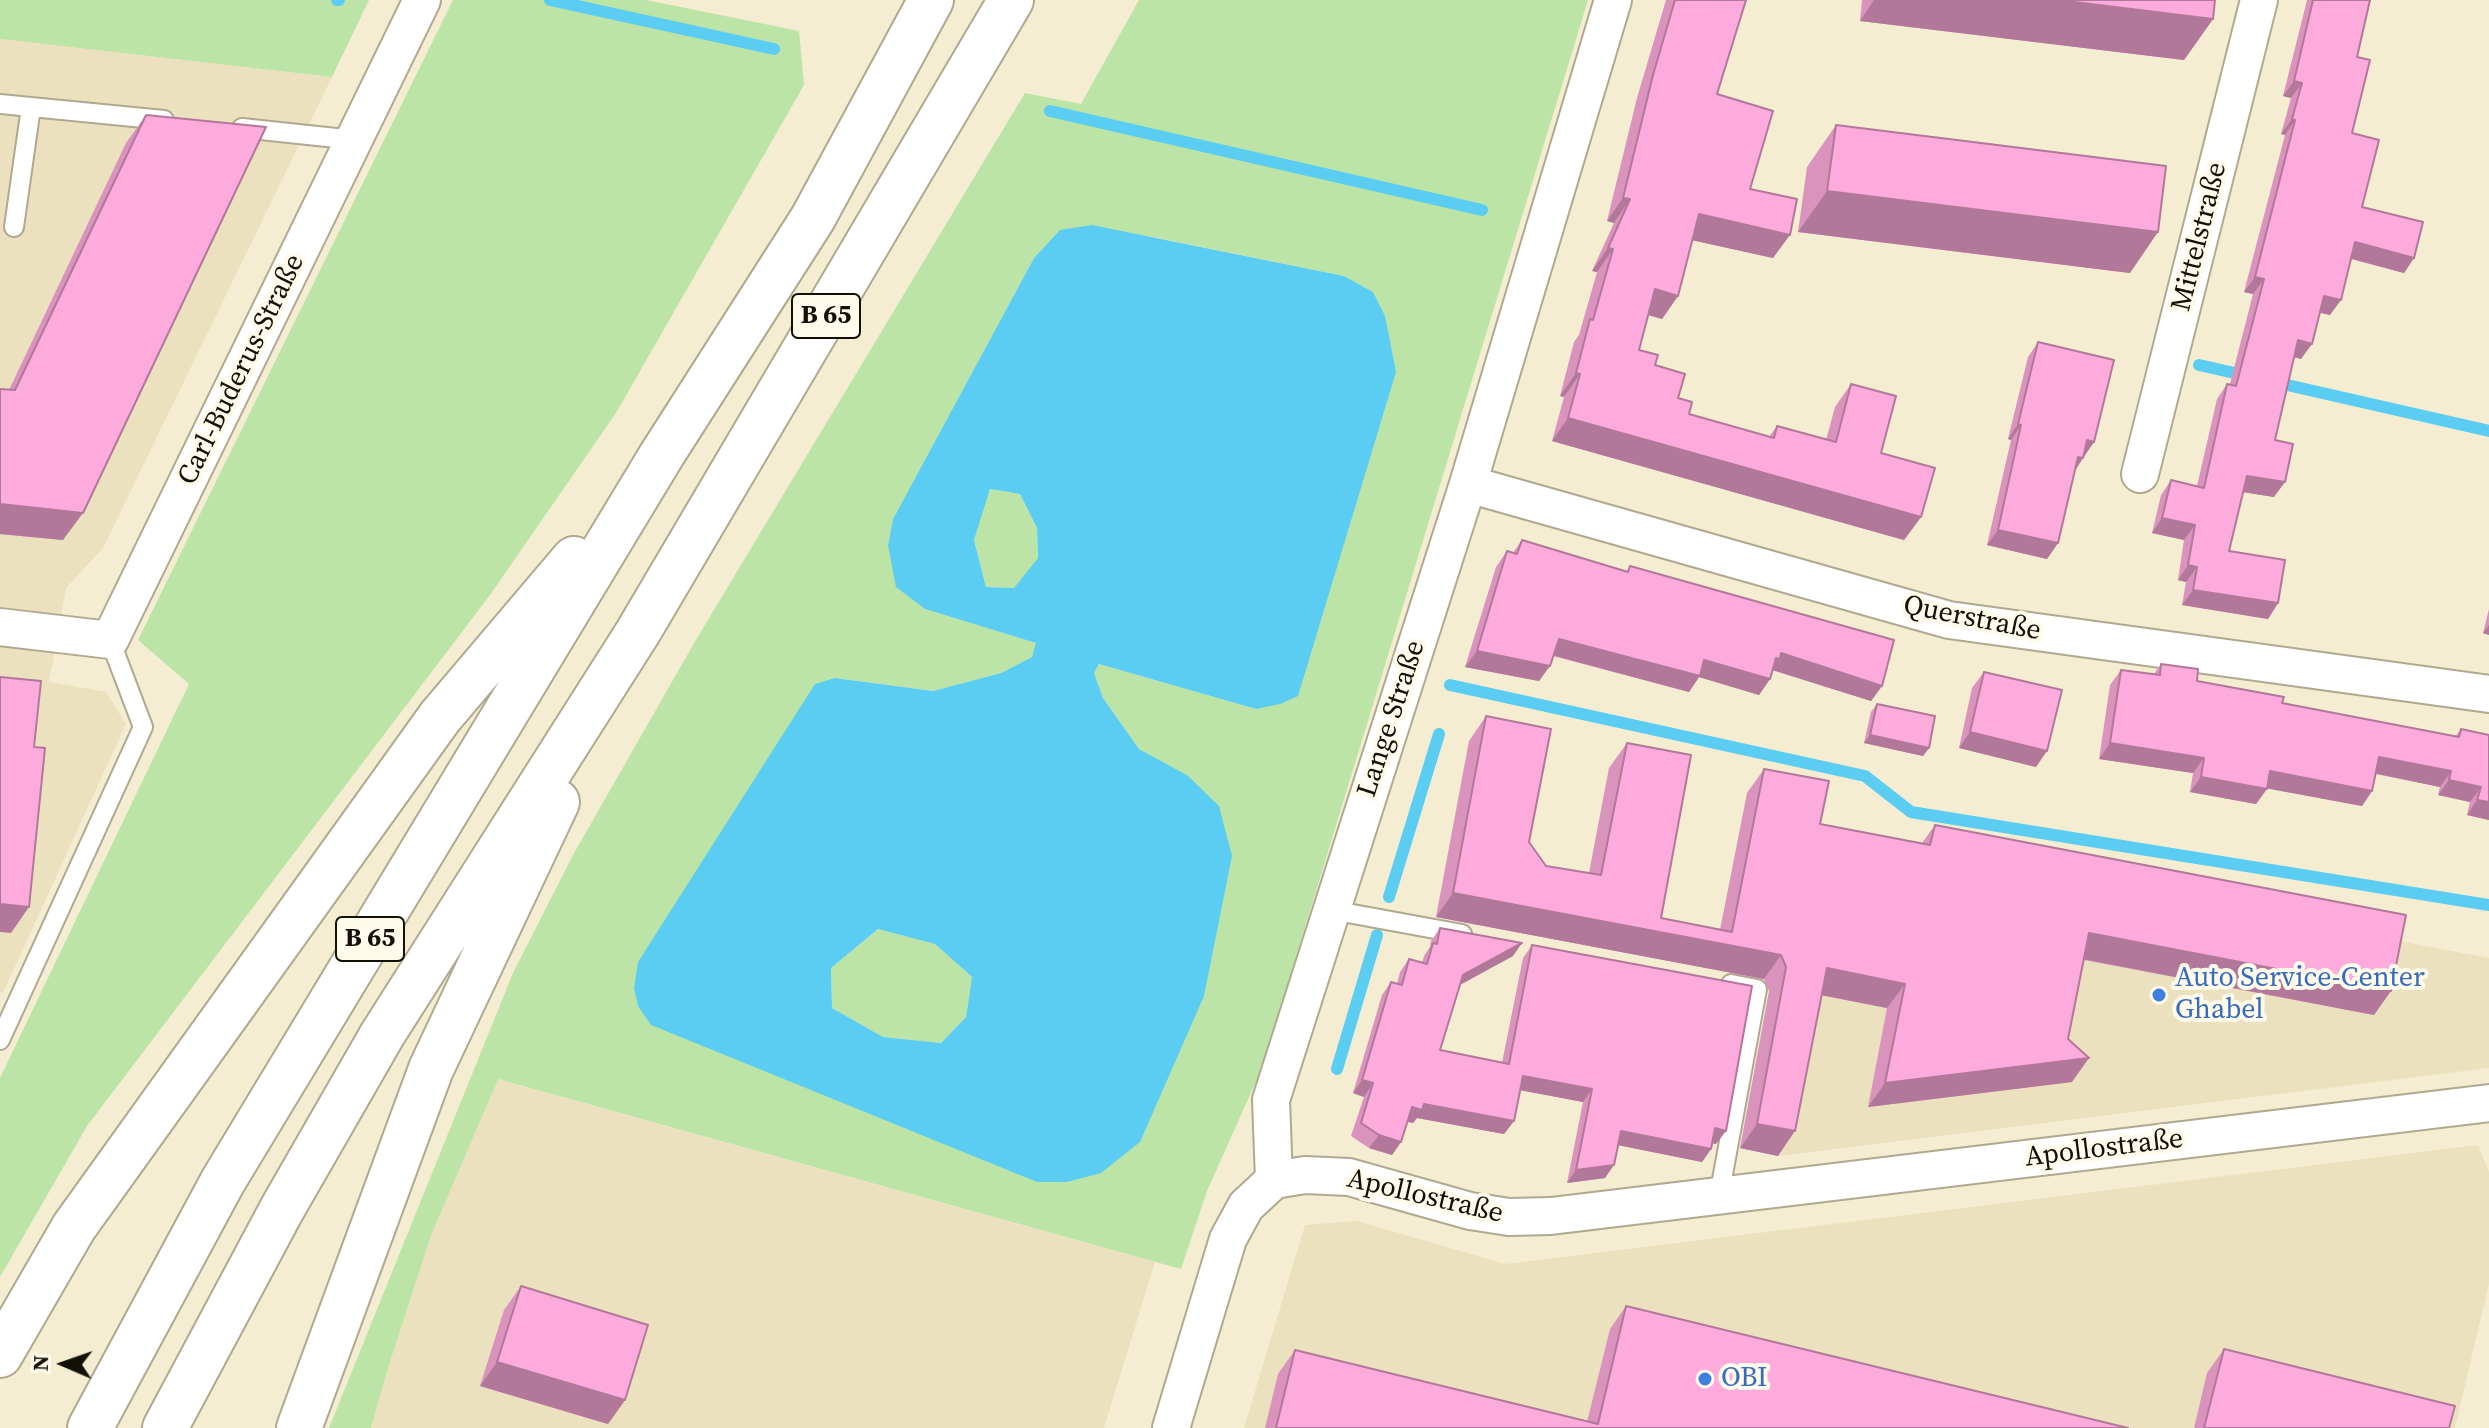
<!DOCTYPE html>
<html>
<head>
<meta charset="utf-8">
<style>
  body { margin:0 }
  #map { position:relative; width:2489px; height:1428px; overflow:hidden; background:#f4edd2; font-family:"Source Serif 4",serif }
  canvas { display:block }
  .north { position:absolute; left:24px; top:1324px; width:80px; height:80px; -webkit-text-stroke:6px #fffaea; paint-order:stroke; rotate:272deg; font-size:22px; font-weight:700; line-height:32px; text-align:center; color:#121007 }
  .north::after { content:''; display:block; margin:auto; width:28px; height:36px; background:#121007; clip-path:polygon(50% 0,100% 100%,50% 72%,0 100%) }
</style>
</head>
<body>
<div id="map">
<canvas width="2489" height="1428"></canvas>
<div class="north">N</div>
</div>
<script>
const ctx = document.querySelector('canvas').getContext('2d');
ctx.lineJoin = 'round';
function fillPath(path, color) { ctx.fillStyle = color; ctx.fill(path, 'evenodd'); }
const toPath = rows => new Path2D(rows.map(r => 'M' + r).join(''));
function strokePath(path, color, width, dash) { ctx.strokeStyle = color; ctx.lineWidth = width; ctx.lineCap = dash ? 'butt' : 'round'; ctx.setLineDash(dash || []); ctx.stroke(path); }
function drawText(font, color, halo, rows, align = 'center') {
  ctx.font = font + ' "Source Serif 4",serif'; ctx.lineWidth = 8; ctx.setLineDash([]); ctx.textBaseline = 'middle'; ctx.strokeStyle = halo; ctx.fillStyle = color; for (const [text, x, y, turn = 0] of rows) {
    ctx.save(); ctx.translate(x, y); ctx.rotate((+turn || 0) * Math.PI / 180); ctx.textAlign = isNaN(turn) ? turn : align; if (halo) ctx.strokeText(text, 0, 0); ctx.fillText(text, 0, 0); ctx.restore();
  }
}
fillPath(toPath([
  [0,39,332,77,103,548,66,588,49,682,106,692,126,724,3,993,0,992],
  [2388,939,2489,958,2489,1068,1778,1156,1814,976],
  [497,1079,1155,1262,1104,1428,371,1428,387,1371,432,1233],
  [2478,1145,2489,1172,2489,1283,2455,1428,1244,1428,1305,1225,1357,1221,1505,1264]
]), '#ebe1bf');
fillPath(toPath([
  [0,0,369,0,332,77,0,39],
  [453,0,646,0,799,31,804,85,616,413,490,595,87,1126,0,1277,0,1078,189,684,138,640],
  [1139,0,1588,0,1262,1068,1207,1191,1181,1269,498,1079,432,1233,387,1371,371,1428,329,1428,513,973,573,855,697,638,1025,93,1081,104],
  [1060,230,1148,236,1344,276,1373,292,1256,709,1099,664,1094,673,1103,698,1139,749,1187,775,1037,1182,638,962,835,678,933,691,1001,673,1032,657,1037,643,925,609,888,545,893,519,1034,258],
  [989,489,1020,494,1037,528,1038,558,1015,588,986,587,974,540],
  [878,929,935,944,972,977,966,1017,941,1043,883,1037,832,1008,831,968]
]), '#bce4a6');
fillPath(toPath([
  [1092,225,1344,276,1373,292,1385,316,1396,372,1298,696,1280,704,1256,709,1099,664,1094,673,1103,698,1139,749,1187,775,1219,806,1232,856,1204,996,1140,1142,1101,1173,1067,1182,1037,1182,651,1025,638,1006,634,988,638,962,815,684,835,678,933,691,1001,673,1032,657,1036,643,925,609,896,587,888,545,893,519,1034,258,1060,230],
  [990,489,1020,494,1037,528,1038,558,1014,588,986,587,974,540],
  [878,929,935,944,972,977,966,1017,941,1043,883,1037,832,1008,831,968]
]), '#5ccdf2');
strokePath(toPath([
  [337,0,339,0],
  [550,0,774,49],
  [1050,111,1482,210],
  [2199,365,2248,376],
  [2274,382,2489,431],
  [1450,685,1865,776,1911,812,2489,905],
  [1389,897,1439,734],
  [1337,1069,1377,935]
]), '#5ccdf2', 12);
const lane = toPath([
  [0,104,164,120],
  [242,128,355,140],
  [14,227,31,107],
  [1331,910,1462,934],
  [0,1040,143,727,110,640],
  [1719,1196,1757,989,1731,984]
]);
const street = toPath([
  [2140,474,2259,0],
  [1468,484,1949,620,2489,694],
  [0,627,110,640,422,0],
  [1274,1180,1305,1175,1349,1177,1470,1211,1509,1217,1551,1216,2489,1103],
  [1171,1428,1228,1239,1246,1206,1274,1180,1271,1100,1468,484,1613,0]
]);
const highway = toPath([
  [0,1355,74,1227,440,717,574,559],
  [90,1428,223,1181,661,456,813,218,931,0],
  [165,1428,282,1209,382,1035,638,632,1011,0],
  [299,1428,431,1069,557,802]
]);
strokePath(lane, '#b0a88f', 22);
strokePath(street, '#b0a88f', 40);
strokePath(highway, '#b0a88f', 48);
strokePath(lane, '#fff', 18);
strokePath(street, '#fff', 36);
strokePath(highway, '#fff', 44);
fillPath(toPath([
  [1666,0,1746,0,1717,94,1773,258,1692,240,1678,296,1662,319,1648,315,1639,350,1655,365,1689,414,1769,437,1777,426,1826,440,1835,407,1851,384,1881,453,1921,517,1904,540,1552,441,1564,397,1560,396,1574,342,1579,335,1597,272,1592,271,1614,223,1607,221,1637,98],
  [1862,0,2215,0,2213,19,2184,60,1860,21],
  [2307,0,2370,0,2357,57,2352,133,2362,207,2414,258,2404,273,2351,259,2330,315,2320,313,2301,359,2294,357,2275,440,2274,497,2243,492,2229,551,2278,603,2268,619,2182,605,2186,582,2178,580,2184,540,2152,533,2161,495,2171,480,2197,486,2217,399,2227,384,2230,384,2253,294,2244,292,2285,135,2281,134,2291,98,2283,96],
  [146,115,63,540,0,534,0,389,9,390,126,143],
  [1836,125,2130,273,1798,232,1807,167],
  [2038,342,2094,442,2074,471,2058,543,2047,559,1987,545,2011,440,2008,439,2028,357],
  [1522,540,1626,572,1630,566,1882,686,1871,701,1773,670,1770,679,1759,695,1699,677,1689,692,1553,656,1539,681,1465,667,1496,567,1507,551,1513,553],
  [2489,609,2489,635,2483,633],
  [2161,664,2197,681,2282,703,2455,737,2461,729,2489,735,2489,820,2467,815,2470,802,2438,795,2440,787,2376,774,2372,791,2362,806,2267,788,2256,804,2190,792,2193,773,2099,759,2110,685,2121,670,2154,674],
  [1984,672,2036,767,1959,748,1972,688],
  [1877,704,1929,748,1923,756,1864,743,1871,712],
  [1486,716,1529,842,1546,866,1589,873,1609,768,1627,743,1661,918,1720,930,1747,793,1764,769,1820,824,1922,843,1935,825,2374,1015,2084,960,2068,1039,2072,1082,1868,1107,1887,1008,1822,995,1778,1156,1740,1148,1769,991,1764,979,1436,917,1469,741],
  [1440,928,1513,956,1460,985,1440,1050,1502,1063,1523,958,1532,945,1716,1144,1712,1143,1711,1149,1702,1162,1618,1145,1605,1178,1567,1183,1583,1102,1520,1090,1514,1121,1504,1134,1417,1118,1413,1123,1407,1122,1401,1142,1392,1155,1369,1148,1351,1136,1364,1097,1353,1093,1382,995,1391,982,1397,984,1400,972,1409,959,1422,963,1424,956,1430,947,1431,941],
  [521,1286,625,1400,608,1424,480,1386,504,1310],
  [1626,1306,2128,1428,1265,1428,1278,1374,1295,1350,1587,1422,1610,1329],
  [2224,1349,2449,1428,2194,1428,2207,1373]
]), '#da93bd');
fillPath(toPath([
  [1874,0,2058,0,2213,19,2184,60,1860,21],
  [2294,81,2302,83,2291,98,2283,96],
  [2292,119,2295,120,2285,135,2281,134],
  [1827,191,2158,232,2130,273,1798,232],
  [1623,198,1630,199,1614,223,1607,221],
  [1699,214,1790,235,1773,258,1682,238],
  [2355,242,2414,258,2404,273,2345,257],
  [1608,248,1613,249,1597,272,1592,271],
  [2255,277,2264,279,2253,294,2244,292],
  [1655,289,1678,296,1662,319,1638,312],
  [2324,296,2341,300,2330,315,2313,311],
  [2298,340,2312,344,2301,359,2287,355],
  [1576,373,1580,374,1564,397,1560,396],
  [1568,418,1921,517,1904,540,1552,441],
  [2018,424,2021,425,2011,440,2008,439],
  [2087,440,2094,442,2083,458],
  [2078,457,2083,458,2073,474],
  [2247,476,2285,482,2274,497,2236,491],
  [0,504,83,513,63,540,0,534],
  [2162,518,2195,525,2184,540,2152,533],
  [1998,530,2058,543,2047,559,1987,545],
  [2188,565,2197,567,2186,582,2178,580],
  [2193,590,2278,603,2268,619,2182,605],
  [2489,625,2489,635,2483,633],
  [1559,639,1704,660,1770,679,1759,695,1699,677,1689,692,1548,654],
  [1477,651,1550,666,1539,681,1465,667],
  [1781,653,1882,686,1871,701,1772,670,1776,658],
  [1970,732,2047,751,2036,767,1959,748],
  [1870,735,1929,748,1923,756,1864,743],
  [2110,743,2204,758,2193,773,2099,759],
  [2379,757,2451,771,2440,787,2368,772],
  [2270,771,2372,791,2362,806,2259,787],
  [2201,777,2267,789,2256,804,2190,792],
  [2449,780,2481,787,2470,802,2438,795],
  [2477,800,2489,802,2489,820,2467,815],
  [1453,893,1781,955,1764,979,1436,917],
  [0,904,29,907,11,933,0,932],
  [2089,933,2391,991,2374,1015,2072,957],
  [1522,943,1513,956,1454,988,1463,975],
  [1827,968,1905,984,1887,1008,1810,993],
  [2089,1058,2072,1082,1868,1107,1885,1083],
  [1523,1076,1592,1089,1583,1102,1514,1089],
  [1362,1080,1373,1083,1364,1097,1353,1093],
  [1424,1104,1514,1121,1504,1134,1417,1118,1413,1123,1402,1120,1412,1107],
  [1757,1124,1795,1131,1778,1156,1740,1148],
  [1715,1128,1726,1131,1716,1144,1706,1142],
  [1621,1131,1711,1149,1702,1162,1612,1144],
  [1379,1135,1401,1142,1392,1155,1369,1148],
  [1614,1165,1605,1178,1567,1183,1576,1170],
  [497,1362,625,1400,608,1424,480,1386]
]), '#b1789a');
const building = toPath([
  [1675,0,1746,0,1717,94,1773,111,1750,189,1797,199,1790,235,1699,214,1678,296,1655,289,1639,350,1658,355,1655,365,1685,374,1678,398,1692,402,1689,414,1774,438,1777,426,1836,442,1851,384,1896,396,1881,453,1935,468,1921,517,1568,418,1580,374,1576,373,1590,319,1593,320,1613,249,1608,248,1630,199,1623,198,1653,75,1675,0],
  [2058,0,2215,0,2213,19,2058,0],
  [2313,0,2370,0,2357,57,2370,60,2352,133,2379,140,2362,207,2423,222,2414,258,2355,242,2341,300,2324,296,2312,344,2298,340,2275,440,2293,444,2285,482,2247,476,2229,551,2285,560,2278,603,2193,590,2197,567,2188,565,2195,525,2162,518,2171,480,2204,488,2227,384,2236,386,2264,279,2255,277,2295,120,2292,119,2302,83,2294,81,2313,0],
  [146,115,266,127,83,513,0,504,0,389,15,390,146,115],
  [1836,125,2166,166,2158,232,1827,191,1836,125],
  [2038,342,2114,360,2094,442,2087,440,2083,458,2078,457,2058,543,1998,530,2021,425,2018,424,2038,342],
  [1522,540,1628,572,1630,566,1894,640,1882,686,1781,653,1780,659,1776,658,1770,679,1704,660,1700,676,1559,639,1550,666,1477,651,1507,551,1517,554,1522,540],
  [2161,664,2198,669,2197,681,2284,697,2282,703,2459,737,2461,729,2489,735,2489,802,2477,800,2481,787,2449,780,2451,771,2379,757,2372,791,2270,771,2267,789,2201,777,2204,758,2110,743,2121,670,2160,675,2161,664],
  [1984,672,2062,690,2047,751,1970,732,1984,672],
  [0,677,41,681,34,747,45,748,29,907,0,904,0,677],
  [1877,704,1935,716,1929,748,1870,735,1877,704],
  [1486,716,1551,729,1529,842,1546,866,1601,875,1627,743,1691,755,1661,918,1732,932,1764,769,1829,781,1820,824,1930,845,1935,825,2406,915,2391,991,2089,933,2068,1039,2089,1058,1885,1083,1905,984,1827,968,1795,1131,1757,1124,1786,967,1781,955,1453,893,1486,716],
  [1440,928,1522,943,1463,975,1440,1050,1509,1064,1532,945,1752,986,1726,1131,1715,1128,1711,1149,1621,1131,1614,1165,1576,1170,1592,1089,1523,1076,1514,1121,1424,1104,1422,1110,1412,1107,1401,1142,1379,1135,1361,1123,1373,1083,1362,1080,1391,982,1402,985,1409,959,1427,964,1433,943,1437,944,1440,928],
  [521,1286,648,1325,625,1400,497,1362,521,1286],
  [1626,1306,2128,1428,1276,1428,1295,1350,1598,1424,1626,1306],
  [2224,1349,2455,1406,2449,1428,2204,1428,2224,1349]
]);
fillPath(building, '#fdabdc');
strokePath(building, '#b1789a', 2);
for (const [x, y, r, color] of [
  [2159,995,8,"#3f7fe0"],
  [1705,1379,8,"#3f7fe0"]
]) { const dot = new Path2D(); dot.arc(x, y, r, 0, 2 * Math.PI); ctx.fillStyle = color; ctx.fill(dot); strokePath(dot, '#fffaea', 3); }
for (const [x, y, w] of [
  [826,316,68],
  [370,939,68]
]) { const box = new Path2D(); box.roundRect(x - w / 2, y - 22, w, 44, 6); ctx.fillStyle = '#fffaea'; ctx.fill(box); strokePath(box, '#121007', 2); }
drawText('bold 26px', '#121007', null, [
  ["B 65",826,316],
  ["B 65",370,939]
]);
drawText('28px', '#121007', '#fffaea', [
  ["Mittelstraße",2200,237,-76],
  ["Carl-Buderus-Straße",242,370,-64],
  ["Querstraße",1972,619,11],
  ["Lange Straße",1392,719,-72],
  ["Apollostraße",2104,1149,-7],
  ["Apollostraße",1425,1197,13]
]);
drawText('28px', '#366cbe', '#fffaea', [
  ["Auto Service-Center",2175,979],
  ["Ghabel",2175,1011],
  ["OBI",1721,1379]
], 'left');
</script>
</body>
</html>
